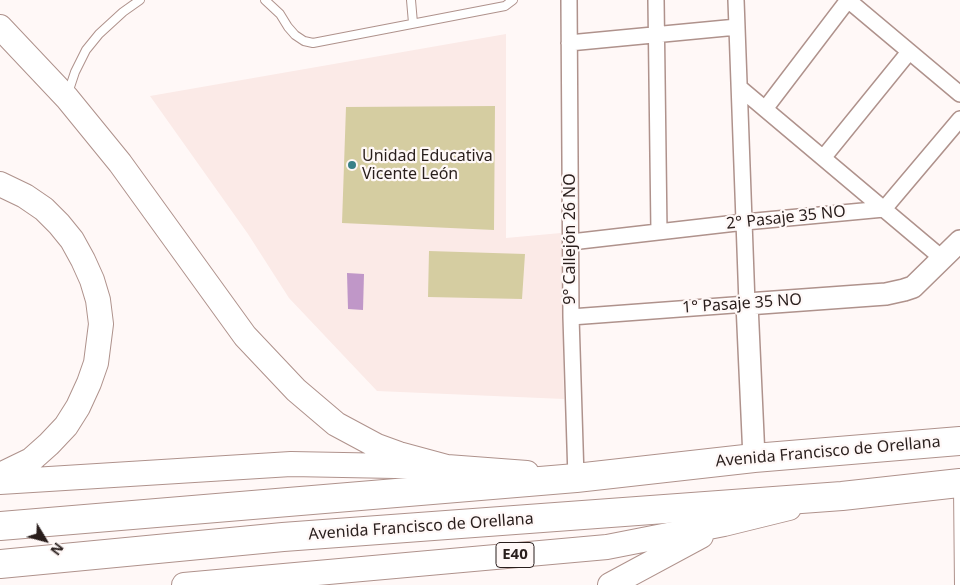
<!DOCTYPE html>
<html>
<head>
<meta charset="utf-8">
<style>
  body { margin:0 }
  #map { position:relative; width:960px; height:585px; overflow:hidden; background:#fff8f7; font-family:"Noto Sans",sans-serif }
  canvas { display:block }
  .north { position:absolute; left:20px; top:515px; width:50px; height:50px; -webkit-text-stroke:4px #fff8f7; paint-order:stroke; rotate:127deg; font-size:14px; font-weight:700; line-height:20px; text-align:center; color:#291e1c }
  .north::after { content:''; display:block; margin:auto; width:18px; height:22px; background:#291e1c; clip-path:polygon(50% 0,100% 100%,50% 72%,0 100%) }
</style>
</head>
<body>
<div id="map">
<canvas width="960" height="585"></canvas>
<div class="north">N</div>
</div>
<script>
const ctx = document.querySelector('canvas').getContext('2d');
ctx.lineJoin = 'round';
function fillPath(path, color) { ctx.fillStyle = color; ctx.fill(path, 'evenodd'); }
const toPath = rows => new Path2D(rows.map(r => 'M' + r).join(''));
function strokePath(path, color, width, dash) { ctx.strokeStyle = color; ctx.lineWidth = width; ctx.lineCap = dash ? 'butt' : 'round'; ctx.setLineDash(dash || []); ctx.stroke(path); }
function drawText(font, color, halo, rows, align = 'center') {
  ctx.font = font + ' "Noto Sans",sans-serif'; ctx.lineWidth = 4.5; ctx.setLineDash([]); ctx.textBaseline = 'middle'; ctx.strokeStyle = halo; ctx.fillStyle = color; for (const [text, x, y, turn = 0] of rows) {
    ctx.save(); ctx.translate(x, y); ctx.rotate((+turn || 0) * Math.PI / 180); ctx.textAlign = isNaN(turn) ? turn : align; if (halo) ctx.strokeText(text, 0, 0); ctx.fillText(text, 0, 0); ctx.restore();
  }
}
fillPath(toPath([
  [506,34,506,238,561,233,564,399,377,391,289,298,248,234,150,96]
]), '#fbeae7');
fillPath(toPath([
  [495,106,494,230,342,223,346,107],
  [429,251,525,254,522,299,428,297]
]), '#d5cda1');
fillPath(toPath([
  [347,273,364,274,363,310,348,309]
]), '#c097c8');
const lane = toPath([
  [265,0,280,14,288,27,295,35,304,41,313,43,505,6,513,0],
  [411,0,413,23],
  [68,93,75,72,86,50,99,34,123,12,140,0],
  [958,488,959,585]
]);
const street = toPath([
  [569,0,571,317,576,478],
  [656,0,659,232],
  [848,0,960,94],
  [569,43,737,27],
  [740,88,943,259],
  [765,109,848,0],
  [823,158,909,52],
  [571,242,745,222,884,209,960,119],
  [571,317,747,304,736,0]
]);
const secondary = toPath([
  [754,458,747,304,886,294,904,290,913,287,960,241]
]);
const primary = toPath([
  [0,27,67,98,120,163,245,336,296,390,336,424,377,446,399,454,447,467],
  [0,184,25,196,44,209,59,224,72,240,83,260,92,280,98,300,101,324,96,363,89,383,78,407,66,426,49,444,31,460,0,475],
  [0,482,291,464,447,467,527,473],
  [184,585,607,547,724,524,789,508],
  [610,585,701,536]
]);
const highway = toPath([
  [0,526,576,478,754,458,960,441],
  [0,564,283,537,842,496,960,483]
]);
strokePath(lane, '#af928c', 10);
strokePath(street, '#af928c', 18);
strokePath(secondary, '#af928c', 24);
strokePath(primary, '#af928c', 26);
strokePath(highway, '#af928c', 30);
strokePath(lane, '#fff', 8);
strokePath(street, '#fff', 15);
strokePath(secondary, '#fff', 21);
strokePath(primary, '#fff', 24);
strokePath(highway, '#fff', 28);
for (const [x, y, r, color] of [
  [352,165,5,"#398187"]
]) { const dot = new Path2D(); dot.arc(x, y, r, 0, 2 * Math.PI); ctx.fillStyle = color; ctx.fill(dot); strokePath(dot, '#fff8f7', 2); }
for (const [x, y, w] of [
  [515,555,38]
]) { const box = new Path2D(); box.roundRect(x - w / 2, y - 12.5, w, 25, 4); ctx.fillStyle = '#fff8f7'; ctx.fill(box); strokePath(box, '#291e1c', 1); }
drawText('bold 15px', '#291e1c', null, [
  ["E40",515,555]
]);
drawText('16px', '#291e1c', '#fff8f7', [
  ["Unidad Educativa",362,156],
  ["Vicente León",362,174]
], 'left');
drawText('16px', '#291e1c', '#fff8f7', [
  ["2° Pasaje 35 NO",786,218,-6],
  ["9° Callejón 26 NO",570,239,-90],
  ["1° Pasaje 35 NO",742,304,-4],
  ["Avenida Francisco de Orellana",828,452,-5],
  ["Avenida Francisco de Orellana",421,527,-4]
]);
</script>
</body>
</html>
